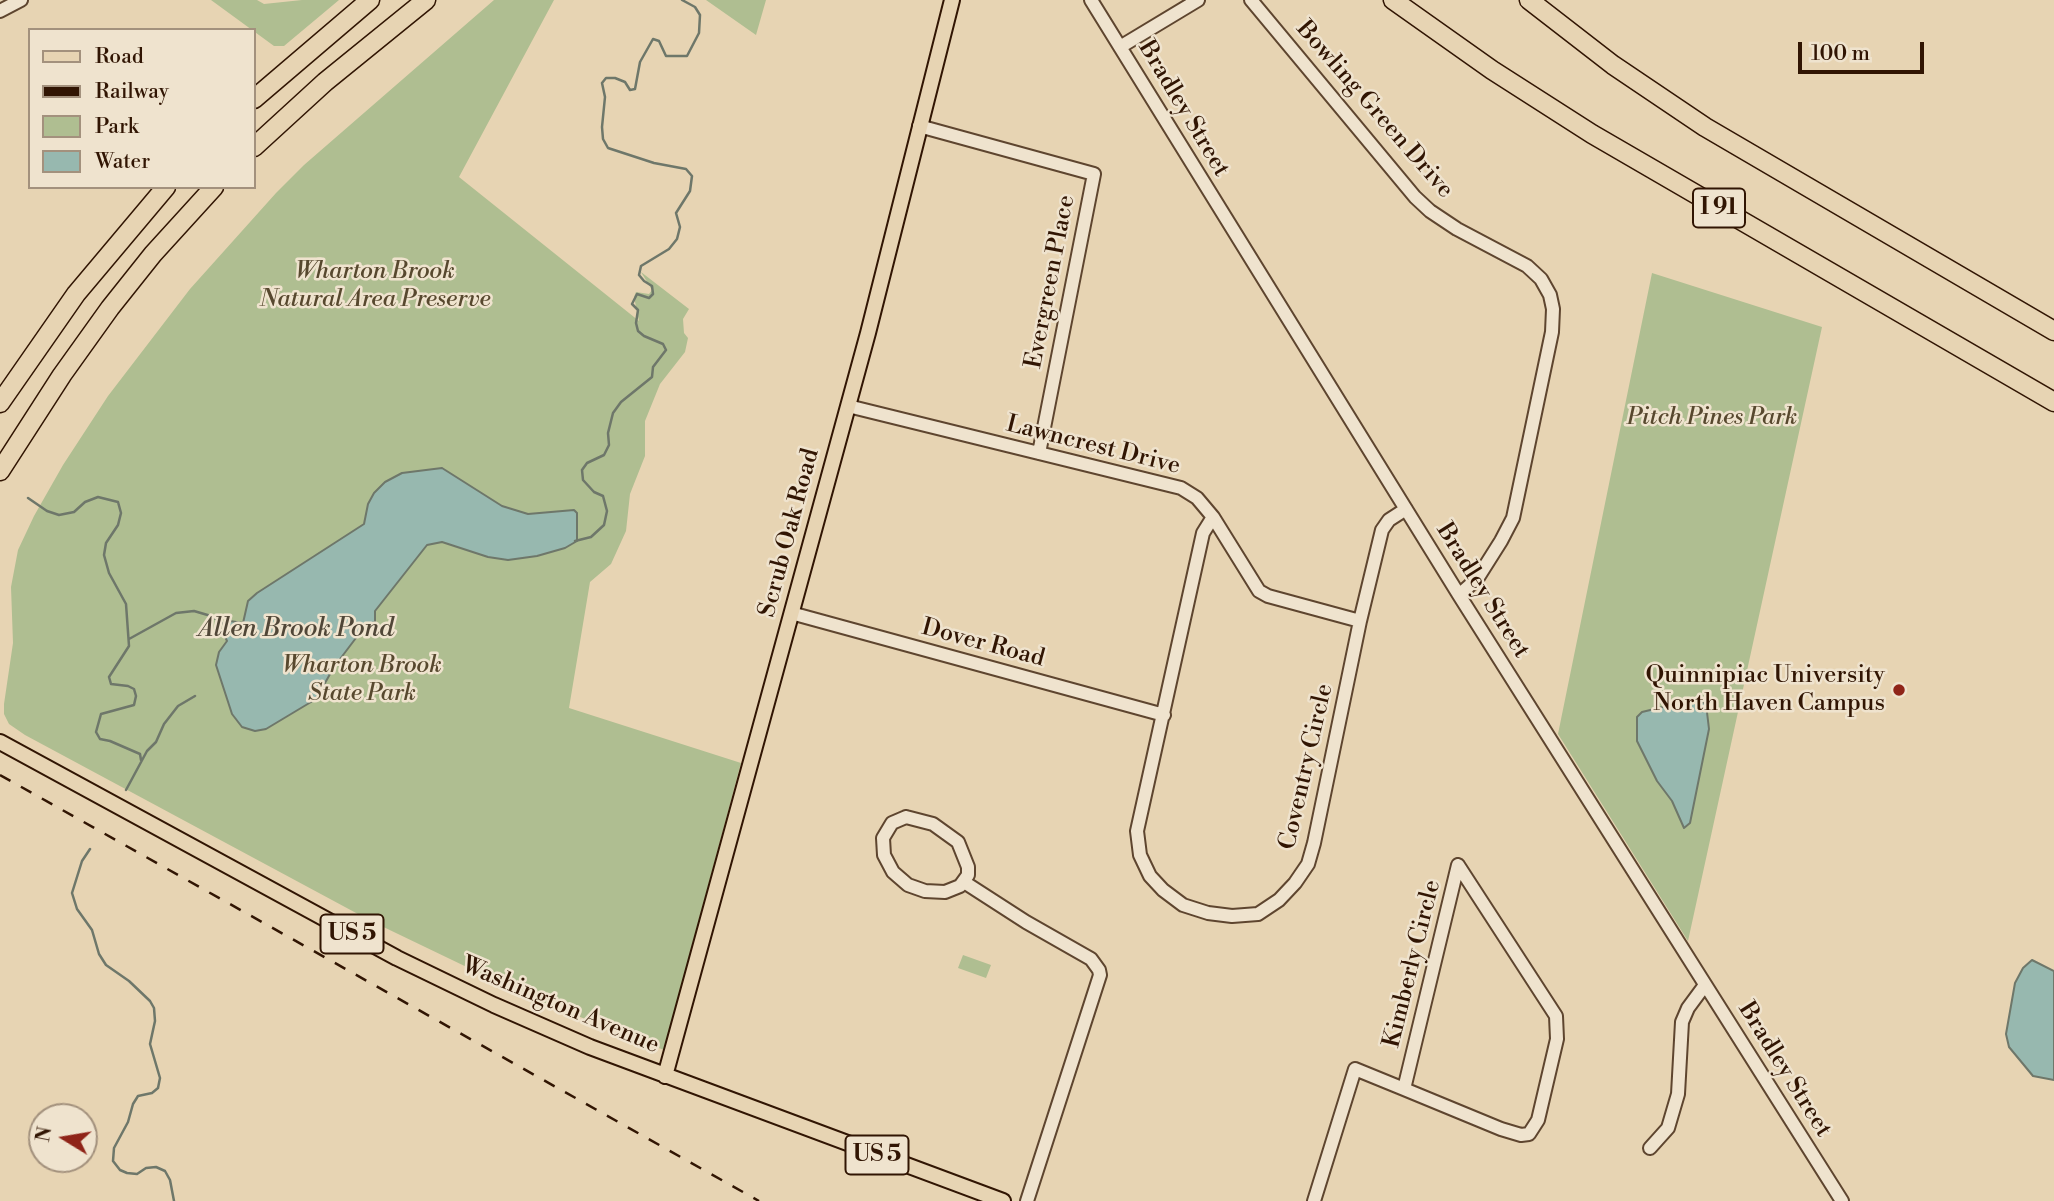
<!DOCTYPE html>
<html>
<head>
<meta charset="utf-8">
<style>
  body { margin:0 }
  #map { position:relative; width:2054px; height:1201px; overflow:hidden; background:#e7d4b3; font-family:"Libre Bodoni",serif }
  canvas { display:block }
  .legend { position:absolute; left:28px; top:28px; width:228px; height:161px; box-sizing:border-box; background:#efe3ce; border:2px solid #a3917d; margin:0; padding:9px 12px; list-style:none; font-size:21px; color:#311503 }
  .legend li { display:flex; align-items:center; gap:14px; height:35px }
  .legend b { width:35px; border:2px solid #a3917d }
  .north { position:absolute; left:28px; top:1103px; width:70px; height:70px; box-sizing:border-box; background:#efe3ce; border:2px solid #a3917d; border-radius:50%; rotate:281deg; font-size:19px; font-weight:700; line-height:28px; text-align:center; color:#311503 }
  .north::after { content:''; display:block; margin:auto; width:24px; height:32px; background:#8f2418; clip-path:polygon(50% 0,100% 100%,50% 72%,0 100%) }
  .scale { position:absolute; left:1798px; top:42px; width:126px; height:32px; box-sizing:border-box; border:4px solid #311503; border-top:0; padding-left:9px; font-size:21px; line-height:24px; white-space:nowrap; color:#311503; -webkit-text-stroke:5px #efe3ce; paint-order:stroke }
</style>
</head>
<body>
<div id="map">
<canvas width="2054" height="1201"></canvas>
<ul class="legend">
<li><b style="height:9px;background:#e7d4b3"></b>Road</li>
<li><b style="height:9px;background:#311503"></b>Railway</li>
<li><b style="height:19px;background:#afbe91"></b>Park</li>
<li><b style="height:19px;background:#97b8af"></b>Water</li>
</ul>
<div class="north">N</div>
<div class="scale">100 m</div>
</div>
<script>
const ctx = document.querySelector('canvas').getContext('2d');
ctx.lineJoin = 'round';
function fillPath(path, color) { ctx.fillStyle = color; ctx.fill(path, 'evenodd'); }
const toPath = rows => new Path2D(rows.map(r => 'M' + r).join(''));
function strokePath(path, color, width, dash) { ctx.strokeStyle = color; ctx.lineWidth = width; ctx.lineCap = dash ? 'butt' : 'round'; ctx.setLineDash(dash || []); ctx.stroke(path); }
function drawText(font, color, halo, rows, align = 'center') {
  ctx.font = font + ' "Libre Bodoni",serif'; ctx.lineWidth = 5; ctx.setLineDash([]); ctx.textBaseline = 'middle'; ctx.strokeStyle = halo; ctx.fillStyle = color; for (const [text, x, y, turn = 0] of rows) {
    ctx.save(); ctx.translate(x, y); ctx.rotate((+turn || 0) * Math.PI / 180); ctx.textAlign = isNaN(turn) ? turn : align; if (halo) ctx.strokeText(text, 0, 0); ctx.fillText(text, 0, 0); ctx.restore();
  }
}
fillPath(toPath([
  [211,0,257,0,264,4,302,0,339,0,284,46,274,46],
  [494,0,554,0,459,177,639,321,634,297,636,292,649,294,652,290,641,272,689,309,683,319,684,333,688,338,685,352,660,384,645,421,645,456,630,494,626,531,611,564,590,582,569,708,741,763,664,1050,527,996,371,921,25,735,9,724,4,714,4,704,13,643,11,587,18,550,34,516,63,465,108,396,190,289,276,193,304,165],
  [706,0,766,0,756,35],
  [1652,273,1822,327,1688,941,1558,734],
  [963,955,991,965,986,978,958,968]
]), '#afbe91');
const water = toPath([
  [442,468,502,506,528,514,574,510,577,513,577,541,565,548,537,556,508,560,488,557,442,542,427,545,375,611,375,622,365,626,334,667,316,699,266,729,255,731,242,727,232,714,216,665,219,652,227,641,222,630,230,621,243,623,248,601,257,593,364,524,368,504,374,493,385,482,402,473,442,468],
  [1696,699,1706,704,1709,729,1690,823,1684,828,1672,801,1657,781,1637,741,1637,717,1642,712,1696,699],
  [2032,960,2054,971,2054,1080,2033,1076,2009,1047,2006,1034,2015,983,2023,968,2032,960]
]);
fillPath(water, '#97b8af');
strokePath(water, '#6e776a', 2);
strokePath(toPath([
  [28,498,47,511,59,515,74,512,85,502,98,497,118,502,121,513,118,525,106,543,104,555,109,573,126,604,129,646,109,677,111,684,128,686,134,689,136,696,134,705,101,714,96,732,100,739,110,741,140,754,141,760],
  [575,541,591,537,604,525,607,511,603,496,594,492,583,480,582,470,587,463,604,455,609,445,608,433,613,413,621,402,652,377,653,367,666,350,663,344,644,336,638,331,636,323,638,310,632,304,637,294,649,298,653,294,652,286,644,281,639,275,641,266,669,249,677,239,680,227,676,213,690,191,692,176,686,169,654,163,608,148,603,139,602,127,605,97,602,83,606,78,615,78,625,82,630,90,635,89,640,62,653,39,659,41,666,56,687,56,699,33,700,15,695,7,682,0],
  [129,639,176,613,194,611,211,616,227,626],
  [126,790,147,751,156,742,164,724,178,706,195,696],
  [90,849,82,861,72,893,77,909,92,930,99,954,106,965,129,981,150,1001,154,1008,155,1021,150,1044,160,1078,158,1088,152,1093,138,1096,133,1104,128,1122,114,1148,113,1161,120,1170,127,1173,137,1174,146,1168,156,1167,165,1171,170,1180,174,1201]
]), '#6e776a', 2.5);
const minor = toPath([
  [1091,0,1459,595,1842,1201],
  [1251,0,1415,197,1430,211,1457,229,1527,266,1541,279,1550,295,1553,309,1552,332,1513,518,1501,541,1477,579,1459,595],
  [0,11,21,0],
  [1120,47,1198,0],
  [919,126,1094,174,1039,453],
  [848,406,1181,488,1197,498,1213,517,1259,591,1268,596,1360,621],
  [1213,517,1203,533,1137,831,1140,855,1150,876,1163,890,1183,905,1208,913,1232,916,1258,914,1279,900,1295,883,1308,864,1314,843,1360,621,1382,530,1389,520,1406,509],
  [791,613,1164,715],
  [906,817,933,824,958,842,968,867,968,875,960,886,945,892,925,891,908,885,893,872,884,855,883,838,892,823,906,817],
  [1458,865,1556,1016,1557,1039,1538,1120,1529,1134,1521,1135,1501,1129,1404,1089,1458,865],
  [964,882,1026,922,1091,959,1099,970,1100,975,1027,1201],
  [1650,1148,1668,1128,1678,1094,1682,1022,1688,1008,1705,985],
  [1314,1201,1355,1069,1404,1089]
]);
const major = toPath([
  [0,742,397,958,494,1005,590,1047,1003,1201],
  [665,1076,868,333,952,0]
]);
const highway = toPath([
  [1393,0,1492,70,1592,134,2054,402],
  [1529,0,1613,65,1705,127,2054,331],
  [254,99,370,0],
  [254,147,325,82,426,0],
  [0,403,76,294,166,187],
  [0,471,62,375,110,308,153,254,214,187]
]);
strokePath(minor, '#5e452f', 16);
strokePath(major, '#311503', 18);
strokePath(highway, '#311503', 21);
strokePath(minor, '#efe3ce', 12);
strokePath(major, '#e7d4b3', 14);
strokePath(highway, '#e7d4b3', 18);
strokePath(toPath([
  [0,775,759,1201]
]), '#311503', 2.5, [12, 12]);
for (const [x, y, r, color] of [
  [1899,690,7,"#8f2418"]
]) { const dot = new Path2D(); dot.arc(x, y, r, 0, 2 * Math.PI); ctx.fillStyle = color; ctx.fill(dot); strokePath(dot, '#efe3ce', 2.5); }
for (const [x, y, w] of [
  [1719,208,52],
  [352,934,63],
  [877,1155,63]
]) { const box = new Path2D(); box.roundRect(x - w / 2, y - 19.5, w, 39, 5); ctx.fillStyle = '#efe3ce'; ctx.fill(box); strokePath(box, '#311503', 2); }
drawText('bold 23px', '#311503', null, [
  ["I 91",1719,208],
  ["US 5",352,934],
  ["US 5",877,1155]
]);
drawText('24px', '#311503', '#efe3ce', [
  ["Bradley Street",1183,109,59],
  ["Bowling Green Drive",1374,110,49],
  ["Evergreen Place",1051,282,-79],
  ["Lawncrest Drive",1093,446,14],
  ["Scrub Oak Road",790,533,-75],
  ["Bradley Street",1482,591,58],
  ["Dover Road",983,644,15],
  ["Coventry Circle",1307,767,-77],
  ["Kimberly Circle",1413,964,-76],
  ["Washington Avenue",560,1006,23],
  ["Bradley Street",1784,1070,58]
]);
drawText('italic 24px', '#57482e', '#efe3ce', [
  ["Wharton Brook",375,272],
  ["Natural Area Preserve",375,300],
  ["Pitch Pines Park",1712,418],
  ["Wharton Brook",362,666],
  ["State Park",362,694]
]);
drawText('24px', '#311503', '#efe3ce', [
  ["Quinnipiac University",1885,676],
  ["North Haven Campus",1885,704]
], 'right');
drawText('italic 26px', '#504637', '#efe3ce', [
  ["Allen Brook Pond",296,630]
]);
</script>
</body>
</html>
